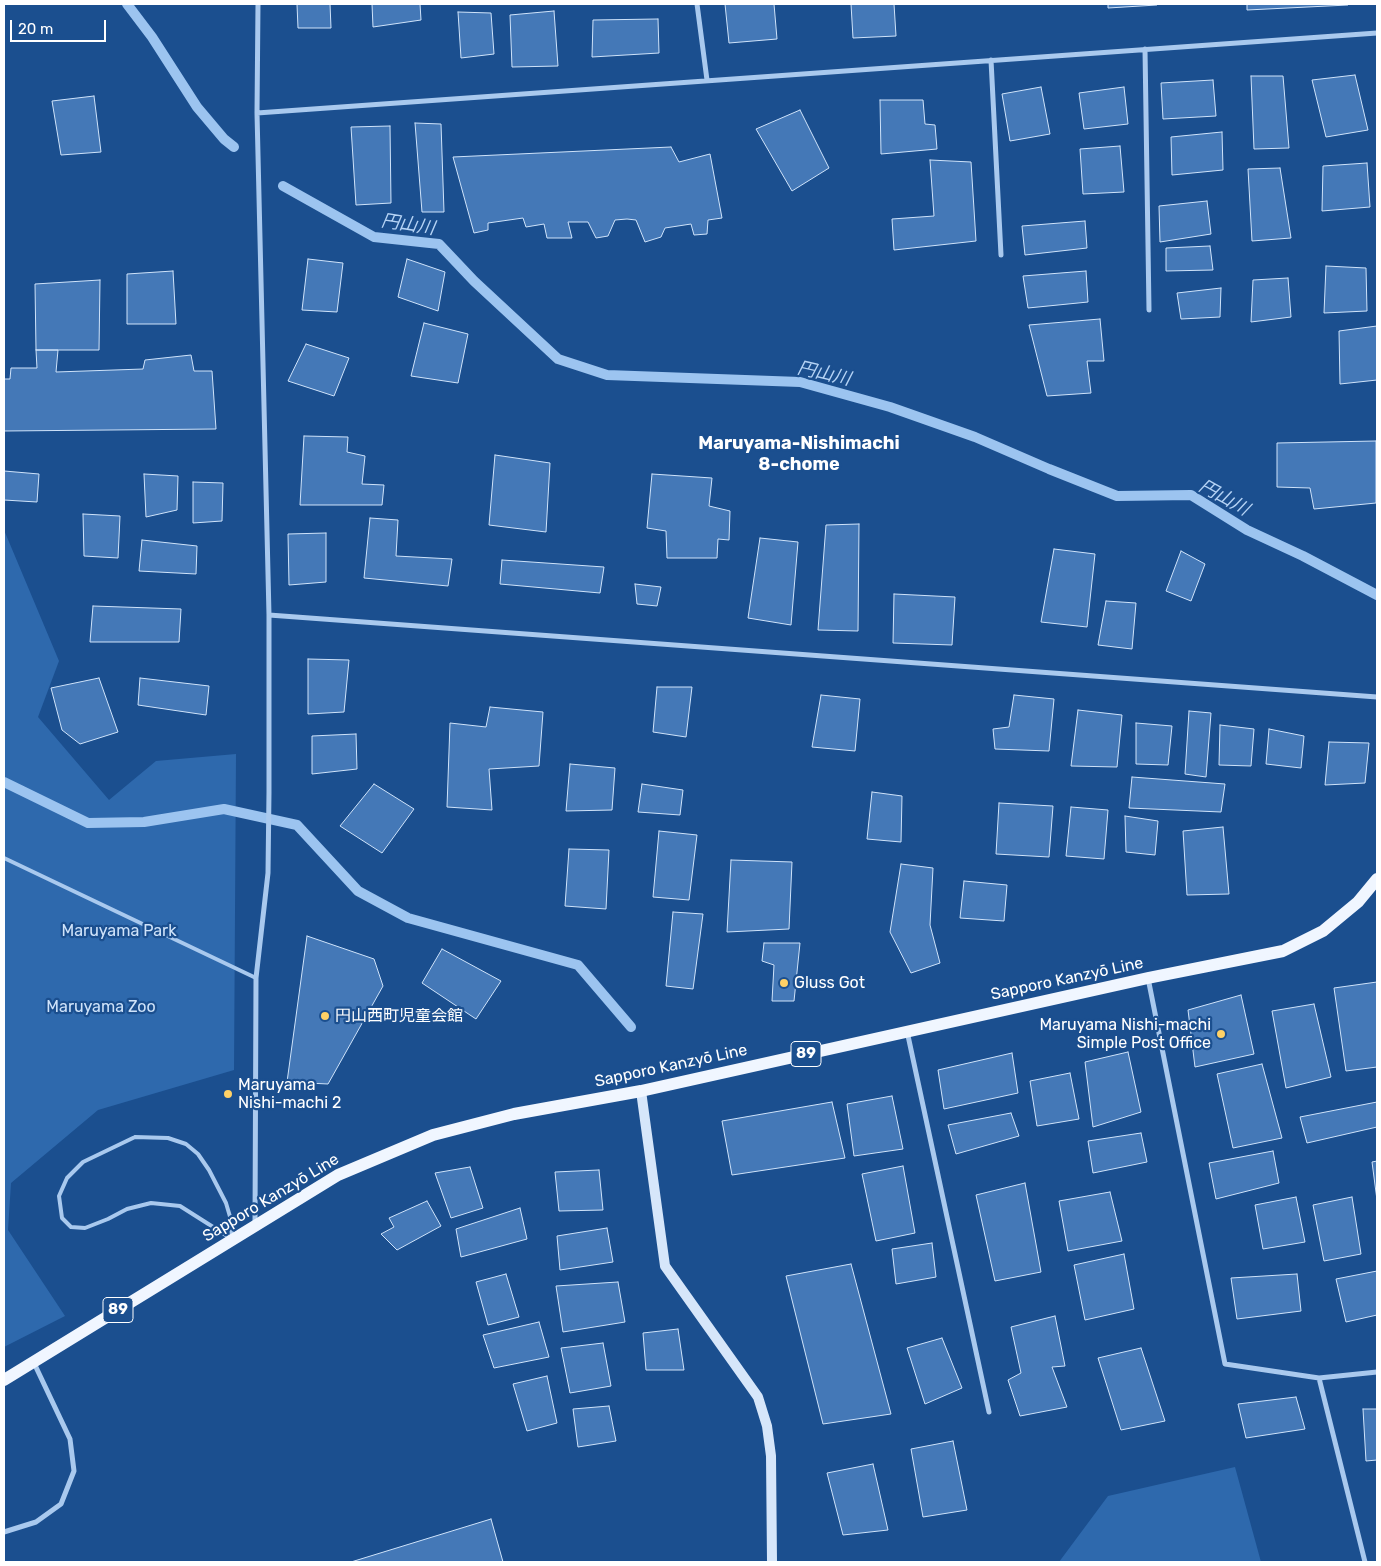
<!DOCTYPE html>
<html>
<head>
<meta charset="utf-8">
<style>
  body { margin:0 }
  #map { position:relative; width:1381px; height:1566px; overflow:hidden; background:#1b4f8f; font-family:Rubik,sans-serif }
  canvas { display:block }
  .frame { position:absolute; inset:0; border:5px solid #fff; pointer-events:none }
  .scale { position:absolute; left:10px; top:20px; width:96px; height:22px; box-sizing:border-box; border:2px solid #fff; border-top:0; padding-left:6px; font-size:15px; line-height:18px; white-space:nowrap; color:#fff; -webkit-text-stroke:4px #1b4f8f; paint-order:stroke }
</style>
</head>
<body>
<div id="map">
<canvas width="1381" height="1566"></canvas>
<div class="frame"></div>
<div class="scale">20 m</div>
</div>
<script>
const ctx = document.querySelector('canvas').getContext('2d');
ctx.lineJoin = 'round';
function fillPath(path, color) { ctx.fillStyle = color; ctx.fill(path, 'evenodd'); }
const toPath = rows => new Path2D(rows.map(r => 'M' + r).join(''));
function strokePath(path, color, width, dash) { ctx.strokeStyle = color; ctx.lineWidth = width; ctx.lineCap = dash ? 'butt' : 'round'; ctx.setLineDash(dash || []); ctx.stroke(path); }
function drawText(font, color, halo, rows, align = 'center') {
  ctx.font = font + ' Rubik,"Noto Sans JP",sans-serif'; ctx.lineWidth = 4.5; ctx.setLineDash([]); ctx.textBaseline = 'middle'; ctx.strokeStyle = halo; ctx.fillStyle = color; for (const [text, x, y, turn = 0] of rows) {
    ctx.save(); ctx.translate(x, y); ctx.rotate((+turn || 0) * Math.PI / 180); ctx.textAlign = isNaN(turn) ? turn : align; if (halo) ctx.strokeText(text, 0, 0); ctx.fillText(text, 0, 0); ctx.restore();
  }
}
fillPath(toPath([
  [4,530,59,661,38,717,109,800,156,761,236,754,234,1070,98,1110,11,1183,8,1230,65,1316,4,1347],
  [1235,1467,1261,1562,1059,1562,1108,1496]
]), '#2e69ad');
strokePath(toPath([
  [127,4,152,37,197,107,224,139,234,147],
  [283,186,374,237,439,244,474,281,558,359,607,375,800,382,890,407,975,437,1049,469,1117,496,1191,495,1247,530,1303,556,1377,595],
  [4,782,88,823,144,822,224,809,297,825,358,891,408,918,578,965,631,1027]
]), '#9cc4f0', 10);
const building = toPath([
  [297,4,330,4,331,28,298,28,297,4],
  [372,4,420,4,421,20,373,27,372,4],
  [725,4,774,4,777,39,729,43,725,4],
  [851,4,894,4,896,36,853,38,851,4],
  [1108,4,1157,4,1157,5,1108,8,1108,4],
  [1247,4,1347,4,1348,5,1247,10,1247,4],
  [554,11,558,66,512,67,510,15,554,11],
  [458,12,491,13,494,54,461,58,458,12],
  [658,19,659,53,592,57,593,20,658,19],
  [1355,75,1368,130,1326,137,1312,80,1355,75],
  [1251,76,1283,76,1289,148,1254,149,1251,76],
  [1213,80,1216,116,1163,119,1161,83,1213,80],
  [1041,87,1050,134,1010,141,1002,94,1041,87],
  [1124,87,1128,124,1084,129,1079,93,1124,87],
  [94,96,101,152,61,155,52,101,94,96],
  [880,100,923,100,925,124,935,125,937,149,881,154,880,100],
  [800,110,829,168,792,191,756,129,800,110],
  [415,123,441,124,444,212,422,212,415,123],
  [390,126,391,203,356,205,351,127,390,126],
  [1222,132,1223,170,1172,175,1171,137,1222,132],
  [1120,146,1124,192,1083,194,1080,149,1120,146],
  [671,147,679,162,710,154,722,218,708,220,707,234,694,235,691,224,665,228,661,237,645,242,636,220,627,219,615,220,608,236,596,238,588,222,568,222,572,238,547,238,544,224,526,227,523,218,488,223,488,230,474,233,453,157,671,147],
  [930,160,971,162,976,241,894,250,892,219,934,216,930,160],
  [1367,163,1370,207,1322,211,1323,166,1367,163],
  [1280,168,1291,238,1252,241,1248,169,1280,168],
  [1207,201,1211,234,1160,242,1159,206,1207,201],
  [1085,221,1087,248,1025,255,1022,226,1085,221],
  [1210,246,1213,270,1166,271,1166,248,1210,246],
  [308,259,343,263,337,312,302,310,308,259],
  [407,259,445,272,438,311,398,297,407,259],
  [1326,266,1366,268,1367,311,1324,313,1326,266],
  [173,271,176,324,127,324,127,274,173,271],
  [1086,271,1088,302,1028,308,1023,276,1086,271],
  [1288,278,1291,317,1251,322,1253,280,1288,278],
  [100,280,99,350,36,350,35,284,100,280],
  [1221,288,1220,317,1181,319,1177,293,1221,288],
  [1100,319,1104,361,1087,361,1091,393,1047,396,1029,325,1100,319],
  [424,323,468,334,458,383,411,376,424,323],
  [1377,326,1377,380,1340,384,1339,331,1377,326],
  [306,344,349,358,334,396,288,381,306,344],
  [36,350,58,350,56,372,143,369,145,360,191,355,194,371,212,371,216,429,4,431,4,379,10,379,11,368,37,368,36,350],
  [304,436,348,437,347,452,365,456,362,484,384,485,382,505,300,505,304,436],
  [1376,441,1376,503,1314,509,1310,488,1277,487,1277,443,1376,441],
  [495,455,550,463,546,532,489,525,495,455],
  [4,471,39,474,37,502,4,500,4,471],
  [144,474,178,476,177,510,146,517,144,474],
  [652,474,712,478,709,506,730,511,729,540,718,539,717,558,667,558,666,531,647,528,652,474],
  [193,482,223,483,222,521,193,523,193,482],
  [83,514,120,516,118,558,84,556,83,514],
  [370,518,398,520,396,556,452,559,448,586,364,578,370,518],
  [859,524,858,631,818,630,826,525,859,524],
  [326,533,326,582,289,585,288,534,326,533],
  [760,538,798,542,791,625,748,618,760,538],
  [142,540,197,546,196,574,139,571,142,540],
  [1054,549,1095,554,1087,627,1041,622,1054,549],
  [1181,551,1205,564,1191,601,1166,591,1181,551],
  [502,560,604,567,600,593,500,584,502,560],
  [635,584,661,587,657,606,637,604,635,584],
  [894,594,955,597,952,645,893,643,894,594],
  [1106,601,1136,603,1132,649,1098,645,1106,601],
  [93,606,181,609,179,642,90,642,93,606],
  [308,659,349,660,344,712,308,714,308,659],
  [99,678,118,732,80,744,62,730,51,688,99,678],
  [140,678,209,686,206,715,138,705,140,678],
  [657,687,692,687,686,737,653,732,657,687],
  [821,695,860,699,855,751,812,747,821,695],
  [1014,695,1054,699,1049,751,995,749,993,729,1009,727,1014,695],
  [490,707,543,712,539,766,489,769,492,810,447,807,450,723,486,727,490,707],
  [1078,710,1122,715,1117,767,1071,766,1078,710],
  [1189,711,1211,713,1206,777,1185,774,1189,711],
  [1136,723,1172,726,1168,765,1136,764,1136,723],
  [1220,725,1254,729,1251,766,1219,765,1220,725],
  [1269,729,1304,736,1301,768,1266,764,1269,729],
  [356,734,357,769,312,774,312,736,356,734],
  [1329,742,1369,743,1365,783,1325,785,1329,742],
  [570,764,615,768,612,810,566,811,570,764],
  [1132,777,1225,784,1221,812,1129,808,1132,777],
  [374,784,414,809,382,853,340,826,374,784],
  [642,784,683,790,680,815,638,812,642,784],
  [872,792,902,796,901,842,867,839,872,792],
  [999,803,1053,806,1049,857,996,854,999,803],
  [1071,807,1108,810,1104,859,1066,856,1071,807],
  [1125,816,1158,821,1155,855,1126,852,1125,816],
  [1223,827,1229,894,1187,895,1183,831,1223,827],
  [659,831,697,835,689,900,653,897,659,831],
  [569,849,609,850,606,909,565,906,569,849],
  [731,860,792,862,789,929,727,932,731,860],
  [901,864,933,868,930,925,940,963,911,973,890,932,901,864],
  [964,881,1007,885,1004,921,960,918,964,881],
  [673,912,703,914,693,989,666,986,673,912],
  [307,936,374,959,383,986,328,1084,287,1082,307,936],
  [764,943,800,943,794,1001,772,1001,774,965,762,961,764,943],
  [442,949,501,981,476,1019,422,983,442,949],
  [1377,982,1377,1067,1346,1071,1334,988,1377,982],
  [1241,995,1254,1054,1195,1067,1188,1010,1241,995],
  [1314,1004,1331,1077,1286,1088,1272,1011,1314,1004],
  [1128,1052,1141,1112,1093,1127,1085,1062,1128,1052],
  [1012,1053,1018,1093,944,1109,938,1070,1012,1053],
  [1262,1064,1282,1138,1233,1148,1217,1074,1262,1064],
  [1070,1073,1079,1119,1037,1126,1030,1081,1070,1073],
  [892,1096,903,1149,854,1156,847,1104,892,1096],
  [832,1102,845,1158,732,1175,722,1121,832,1102],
  [1377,1102,1377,1127,1307,1143,1300,1117,1377,1102],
  [1011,1113,1019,1136,956,1154,948,1125,1011,1113],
  [1141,1133,1147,1162,1093,1173,1088,1141,1141,1133],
  [1273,1151,1279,1183,1216,1199,1209,1163,1273,1151],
  [1377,1161,1377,1200,1372,1162,1377,1161],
  [903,1166,915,1233,876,1241,862,1174,903,1166],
  [470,1167,483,1208,451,1218,435,1173,470,1167],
  [599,1170,603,1210,559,1211,555,1172,599,1170],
  [1025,1183,1041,1272,995,1281,976,1195,1025,1183],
  [1110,1192,1122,1241,1068,1251,1059,1201,1110,1192],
  [1296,1197,1305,1242,1263,1249,1255,1205,1296,1197],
  [1352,1197,1361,1254,1324,1261,1313,1205,1352,1197],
  [427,1201,441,1226,397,1250,381,1234,394,1227,389,1218,427,1201],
  [520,1208,527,1239,461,1257,456,1229,520,1208],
  [607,1228,613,1262,560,1270,557,1236,607,1228],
  [932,1243,936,1277,896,1284,892,1249,932,1243],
  [1124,1254,1134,1309,1085,1320,1074,1265,1124,1254],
  [851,1264,891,1414,823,1424,786,1276,851,1264],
  [1377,1271,1377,1315,1346,1322,1336,1279,1377,1271],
  [506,1274,519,1317,488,1325,476,1282,506,1274],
  [1297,1274,1301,1311,1237,1319,1231,1278,1297,1274],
  [618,1282,625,1322,563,1332,556,1286,618,1282],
  [1055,1316,1065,1366,1052,1367,1067,1407,1020,1416,1008,1380,1021,1373,1011,1327,1055,1316],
  [539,1322,549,1357,494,1368,483,1335,539,1322],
  [678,1329,684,1370,646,1370,643,1333,678,1329],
  [942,1338,962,1388,925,1404,907,1348,942,1338],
  [603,1343,611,1386,570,1393,561,1348,603,1343],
  [1141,1348,1165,1421,1121,1430,1098,1358,1141,1348],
  [547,1376,557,1423,527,1431,513,1384,547,1376],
  [1296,1397,1305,1429,1246,1438,1238,1404,1296,1397],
  [609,1406,616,1441,578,1447,573,1409,609,1406],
  [1363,1409,1377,1409,1377,1460,1366,1461,1363,1409],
  [953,1441,967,1510,923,1517,911,1449,953,1441],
  [873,1464,888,1530,843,1535,827,1473,873,1464],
  [491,1519,503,1562,351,1562,491,1519]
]);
fillPath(building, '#4478b7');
strokePath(building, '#cfe3fa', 1);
strokePath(toPath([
  [4,858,256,978],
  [135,1137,168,1138,186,1144,198,1154,209,1170,226,1203,231,1220,232,1239,180,1206,151,1203,127,1209,108,1219,85,1228,71,1227,62,1218,59,1196,67,1178,83,1162,135,1137]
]), '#a9c9ee', 4);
strokePath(toPath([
  [697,4,707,80],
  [1145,49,1149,310],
  [991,60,1001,255],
  [257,113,1377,33],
  [269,615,1377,697],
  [1148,978,1225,1364,1319,1378,1377,1372],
  [907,1031,989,1412],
  [255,1224,256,978,268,873,269,792,269,615,257,113,258,4],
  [1319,1378,1365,1562],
  [4,1532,36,1522,61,1504,74,1471,70,1439,34,1363]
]), '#a9c9ee', 5);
strokePath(toPath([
  [641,1091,665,1266,758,1397,767,1426,771,1456,772,1562]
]), '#d6e6fa', 10);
strokePath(toPath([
  [4,1380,338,1175,433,1135,514,1114,641,1091,1148,978,1283,951,1323,931,1358,902,1377,879]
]), '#f0f6ff', 12);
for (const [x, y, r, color] of [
  [784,983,5,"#ffd166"],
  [325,1016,5,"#ffd166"],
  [1221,1034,5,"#ffd166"],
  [228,1094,5,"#ffd166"]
]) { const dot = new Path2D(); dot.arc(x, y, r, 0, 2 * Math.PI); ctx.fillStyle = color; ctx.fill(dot); strokePath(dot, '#1b4f8f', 2); }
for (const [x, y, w] of [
  [806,1054,30],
  [118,1310,30]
]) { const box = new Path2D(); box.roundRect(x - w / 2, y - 12.5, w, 25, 4); ctx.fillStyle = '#1b4f8f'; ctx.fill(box); strokePath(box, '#fff', 1); }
drawText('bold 15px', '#fff', null, [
  ["89",806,1054],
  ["89",118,1310]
]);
drawText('16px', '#cfe3fa', '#1b4f8f', [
  ["Maruyama Park",119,931],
  ["Maruyama Zoo",101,1007]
]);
drawText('16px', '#fff', '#1b4f8f', [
  ["Sapporo Kanzyō Line",1067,979,-12],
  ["Sapporo Kanzyō Line",671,1066,-12],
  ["Sapporo Kanzyō Line",271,1198,-31]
]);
drawText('16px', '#fff', '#1b4f8f', [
  ["Gluss Got",794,983],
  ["円山西町児童会館",335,1016],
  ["Maruyama Nishi-machi",1211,1025,"right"],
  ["Simple Post Office",1211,1043,"right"],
  ["Maruyama",238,1085],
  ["Nishi-machi 2",238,1103]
], 'left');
drawText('italic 18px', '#b5d3f5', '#1b4f8f', [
  ["円山川",408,225,9],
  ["円山川",824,374,13],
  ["円山川",1224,498,29]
]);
drawText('bold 18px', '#fff', '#1b4f8f', [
  ["Maruyama-Nishimachi",799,444],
  ["8-chome",799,465]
]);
</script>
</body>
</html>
